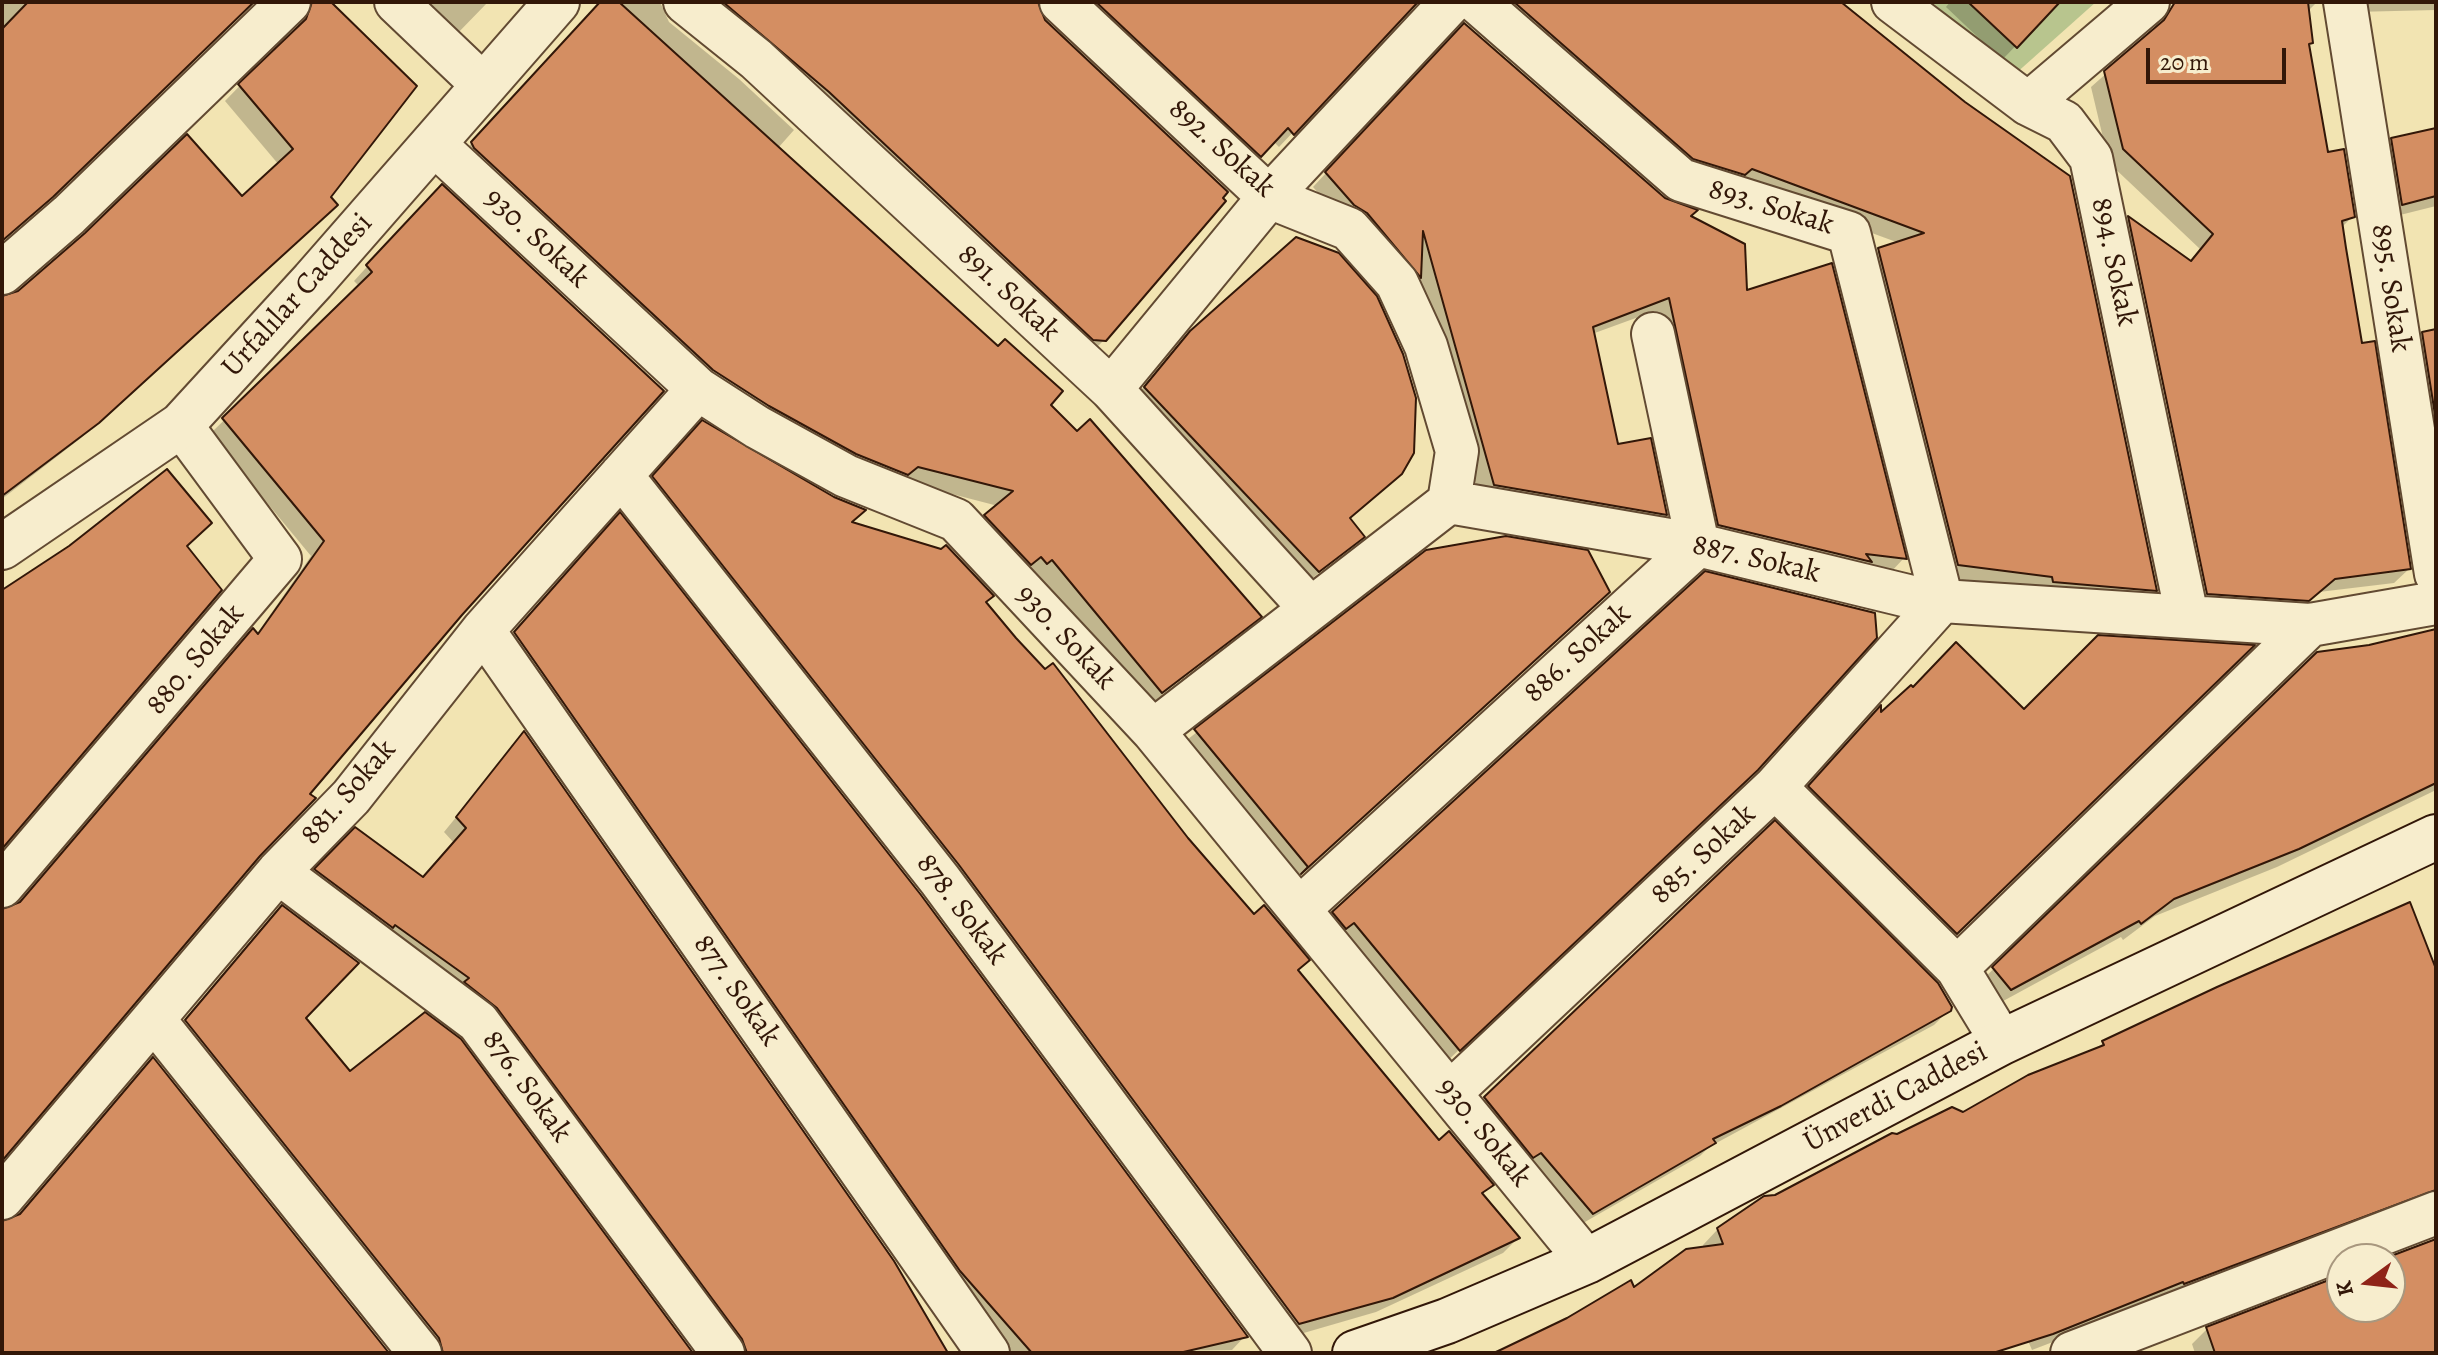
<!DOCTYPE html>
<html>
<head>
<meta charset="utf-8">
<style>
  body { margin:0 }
  #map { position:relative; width:2438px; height:1355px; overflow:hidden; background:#f2e4b2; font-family:Alegreya,serif }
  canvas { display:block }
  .frame { position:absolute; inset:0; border:4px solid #321708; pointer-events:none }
  .north { position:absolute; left:2326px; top:1243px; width:80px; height:80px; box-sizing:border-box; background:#f7edcd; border:2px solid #a8977e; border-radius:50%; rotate:255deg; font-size:22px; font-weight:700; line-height:32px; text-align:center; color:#321708 }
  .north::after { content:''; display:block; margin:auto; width:28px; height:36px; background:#8f2418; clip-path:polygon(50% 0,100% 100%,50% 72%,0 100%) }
  .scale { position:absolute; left:2146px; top:48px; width:140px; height:36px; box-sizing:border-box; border:4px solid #321708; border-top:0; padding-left:10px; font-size:24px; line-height:28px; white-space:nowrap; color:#321708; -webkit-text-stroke:6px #f7edcd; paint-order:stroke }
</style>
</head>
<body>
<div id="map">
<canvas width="2438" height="1355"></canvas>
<div class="frame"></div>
<div class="north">K</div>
<div class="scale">20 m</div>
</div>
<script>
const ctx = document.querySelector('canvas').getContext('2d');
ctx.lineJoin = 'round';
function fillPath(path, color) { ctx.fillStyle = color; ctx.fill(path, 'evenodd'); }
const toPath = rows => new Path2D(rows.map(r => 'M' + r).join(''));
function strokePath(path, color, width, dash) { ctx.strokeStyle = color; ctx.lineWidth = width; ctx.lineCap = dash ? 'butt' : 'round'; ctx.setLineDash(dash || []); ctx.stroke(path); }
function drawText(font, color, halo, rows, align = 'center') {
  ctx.font = font + ' Alegreya,serif'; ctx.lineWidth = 6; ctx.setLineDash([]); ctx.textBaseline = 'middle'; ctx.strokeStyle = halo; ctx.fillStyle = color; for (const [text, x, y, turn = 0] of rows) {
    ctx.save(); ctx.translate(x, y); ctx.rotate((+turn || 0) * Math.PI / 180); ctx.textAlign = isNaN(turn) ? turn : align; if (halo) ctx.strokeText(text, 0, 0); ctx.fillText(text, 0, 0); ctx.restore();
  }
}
fillPath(toPath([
  [1932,2,2096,2,2014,75]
]), '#b8c58e');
fillPath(toPath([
  [2,2,252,2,2,241],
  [293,2,328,2,329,197,321,220,81,438,2,499,2,298,241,199,279,165,225,101,298,26,298,11],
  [420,2,488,2,455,36],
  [601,2,660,2,669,22,739,79,794,130,778,148,1048,405,1259,617,1147,707,1036,574,1032,577,971,531,998,506,902,481,698,384,458,158],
  [690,2,1009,2,1104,340,1089,355],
  [1086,2,1416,2,1279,147,1273,141,1246,169],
  [1483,2,1838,2,2155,590,2141,604,1944,579,1864,264,1879,250,1899,243,1736,183,1678,172],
  [1950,2,2058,2,2002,60,1946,7],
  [2178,2,2317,2,2307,12,2308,45,2327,155,2353,216,2341,228,2361,346,2409,569,2394,583,2319,592,2292,614,2193,608,2114,233,2128,219,2189,262,2200,249,2109,163,2091,87,2152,33,2157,22],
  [2132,246,2136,246,2211,604,2207,604],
  [2350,2,2436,2,2436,10,2354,12],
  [1451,39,1689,217,1745,293,1904,558,1891,572,1705,539,1655,311,1592,334,1617,447,1649,440,1665,515,1651,528,1480,499,1419,278,1406,291,1313,187],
  [2436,130,2436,206,2388,218,2377,154,2392,140],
  [428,200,461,614,2,1158,2,911,16,907,256,635,311,556,210,434,360,287,354,281],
  [2436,331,2436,522,2408,348,2423,333],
  [1191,333,1401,473,1348,520,1362,536,1301,588,1128,405],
  [687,438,850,523,984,603,1187,839,1439,1143,1491,1185,1481,1195,1518,1238,1503,1253,1376,1312,1283,1339,639,493],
  [606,529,1245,1336,1232,1350,1006,1353,501,647],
  [1427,552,1595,605,1295,879,1183,743],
  [2436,631,2436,790,2277,867,2155,916,2123,940,2121,937,1994,1006,1977,985,2318,654,2369,647],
  [2250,647,1942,947,1795,801,1867,722,1880,717,1913,689,2024,712],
  [524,734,945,1353,729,1353,484,1022,302,884,355,830,422,879,454,843,444,832],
  [1740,785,1444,1064,1319,928,1333,913],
  [1774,823,1949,1010,1934,1025,1709,1147,1700,1156,1578,1226,1471,1113],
  [282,907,303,1018,349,1073,691,1353,426,1353,172,1035],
  [2436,975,2436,1210,2410,1205,2032,1350,2004,1285,1989,1353,1489,1353,1521,1342,1630,1283,1633,1290,1704,1249,1703,1245,1718,1229,1776,1197,1897,1136,1963,1114,2095,1051,2103,1043],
  [2436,1241,2436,1353,2195,1353,2192,1344,2207,1329,2342,1277,2342,1307,2390,1307,2389,1259]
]), '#0003');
const building = toPath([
  [28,2,254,2,53,197,2,241,2,29,28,2],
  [312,2,331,2,417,86,331,197,338,205,99,423,2,496,2,296,18,291,85,233,187,134,242,196,293,149,238,84,306,19,312,2],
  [600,2,619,2,998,346,1005,339,1063,391,1051,405,1077,431,1090,419,1262,617,1162,693,1052,560,1047,564,1041,557,1031,565,984,515,1013,491,918,467,908,475,856,454,769,406,713,370,474,148,471,142,600,2],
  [723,2,1038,2,1045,20,1228,192,1223,198,1226,201,1106,341,1093,340,829,92,723,2],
  [1096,2,1418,2,1294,135,1288,128,1261,157,1096,2],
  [1514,2,1841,2,1965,102,2070,176,2157,591,2053,582,2052,577,1958,565,1878,248,1924,233,1752,169,1745,175,1693,159,1514,2],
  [1968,2,2060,2,2017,48,1968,2],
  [2175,2,2308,2,2313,43,2309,44,2328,152,2344,149,2355,217,2342,221,2346,248,2362,343,2375,341,2411,569,2335,579,2309,601,2207,594,2128,216,2191,261,2213,234,2123,149,2104,71,2164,20,2175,2],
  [1464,23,1665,198,1698,210,1691,216,1745,244,1747,290,1832,263,1907,559,1866,554,1872,562,1718,525,1669,298,1593,327,1618,444,1651,438,1667,515,1494,485,1423,231,1421,278,1367,213,1354,205,1325,172,1464,23],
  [2436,128,2436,196,2402,205,2391,138,2436,128],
  [442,184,664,391,462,615,310,794,316,798,260,856,2,1161,2,909,20,902,253,628,258,634,324,541,222,418,372,272,366,265,442,184],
  [1296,237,1339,253,1377,296,1403,354,1416,398,1414,453,1402,474,1350,518,1365,537,1319,572,1144,387,1190,331,1296,237],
  [2436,329,2436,421,2422,332,2436,329],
  [702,420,834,497,866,510,852,522,941,549,946,545,994,596,986,602,1016,638,1045,669,1053,663,1188,838,1254,914,1264,905,1310,960,1298,970,1439,1140,1449,1131,1494,1185,1482,1193,1520,1238,1393,1298,1299,1324,959,865,652,476,702,420],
  [167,469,212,523,187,546,222,590,2,849,2,590,69,546,167,469],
  [620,512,921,895,1248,1337,1179,1353,1032,1353,960,1271,514,632,620,512],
  [1506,536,1588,550,1610,592,1301,874,1308,867,1194,729,1426,550,1506,536],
  [1705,571,1875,613,1877,638,1758,770,1460,1051,1354,923,1346,929,1332,912,1705,571],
  [2436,629,2436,783,2299,849,2174,899,2141,924,2139,921,2011,990,1992,967,2317,652,2369,645,2436,629],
  [2098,635,2255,645,1957,934,1808,786,1881,705,1881,712,1911,685,1913,687,1956,642,2024,709,2098,635],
  [524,731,894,1261,948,1353,747,1353,742,1339,497,1008,464,982,469,978,395,925,393,928,314,869,355,827,423,877,466,828,456,817,524,731],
  [1775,820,1938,983,1952,1007,1951,1011,1781,1106,1713,1139,1716,1143,1593,1214,1541,1153,1533,1158,1484,1097,1775,820],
  [2410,902,2436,969,2436,1190,2184,1284,2183,1282,2053,1334,1993,1353,1494,1353,1567,1318,1631,1280,1634,1287,1686,1249,1723,1244,1717,1228,1764,1196,1775,1195,1892,1133,1897,1134,1952,1107,1963,1112,2028,1075,2104,1045,2102,1041,2217,987,2410,902],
  [282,905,359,963,306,1018,350,1071,425,1012,461,1039,693,1353,443,1353,439,1338,185,1020,282,905],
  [153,1057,389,1353,2,1353,2,1221,20,1214,153,1057],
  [2436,1239,2436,1353,2215,1353,2206,1327,2342,1275,2342,1307,2390,1307,2390,1259,2383,1259,2436,1239]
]);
fillPath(building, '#d48e62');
strokePath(building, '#321708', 2);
const minor = toPath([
  [396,2,483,85],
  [685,2,756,59,1111,389,1309,607],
  [1061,2,1269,197,1349,229,1397,283,1426,346,1457,451,1449,502],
  [1893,2,2028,104,2064,122,2091,158,2187,616],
  [2345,2,2436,574],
  [2028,104,2148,2],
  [433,143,698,389,757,427,846,476,956,520,1153,731,1587,1261],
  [2,273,69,215,289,2],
  [1111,389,1269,197,1451,2],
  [621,475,940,880,1290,1353],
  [483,630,988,1353],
  [1153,731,1449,502,1698,545,1912,597,1942,601,2310,625,2436,603],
  [1775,787,1957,968,2002,1042],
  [278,872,478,1022,723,1353],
  [2,886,280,559,181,425],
  [1299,909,1698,545,1653,334],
  [1957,968,2310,625],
  [155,1021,420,1353],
  [1450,1093,1775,787,1942,601,1849,233,1681,180,1477,2],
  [2,1198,278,872,351,797,483,630,698,389],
  [2072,1353,2436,1213]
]);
const tertiary = toPath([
  [2,547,181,425,313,281,557,2]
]);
const secondary = toPath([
  [1355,1353,1447,1321,1587,1261,2002,1042,2436,837]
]);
strokePath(minor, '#624a32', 46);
strokePath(tertiary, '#624a32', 48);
strokePath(secondary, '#321708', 48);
strokePath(minor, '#f7edcd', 42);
strokePath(tertiary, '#f7edcd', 44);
strokePath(secondary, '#f7edcd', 44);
drawText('30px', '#321708', '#f7edcd', [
  ["892. Sokak",1221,149,42],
  ["893. Sokak",1771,208,17],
  ["930. Sokak",536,239,43],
  ["894. Sokak",2113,262,78],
  ["895. Sokak",2390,288,81],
  ["891. Sokak",1008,294,43],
  ["Urfalılar Caddesi",298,296,-48],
  ["887. Sokak",1756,560,13],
  ["930. Sokak",1065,638,47],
  ["886. Sokak",1578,654,-42],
  ["880. Sokak",196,660,-50],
  ["881. Sokak",349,793,-49],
  ["885. Sokak",1704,855,-43],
  ["878. Sokak",961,910,53],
  ["877. Sokak",736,991,55],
  ["876. Sokak",526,1087,54],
  ["Ünverdi Caddesi",1896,1098,-28],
  ["930. Sokak",1483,1133,51]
]);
</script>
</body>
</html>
